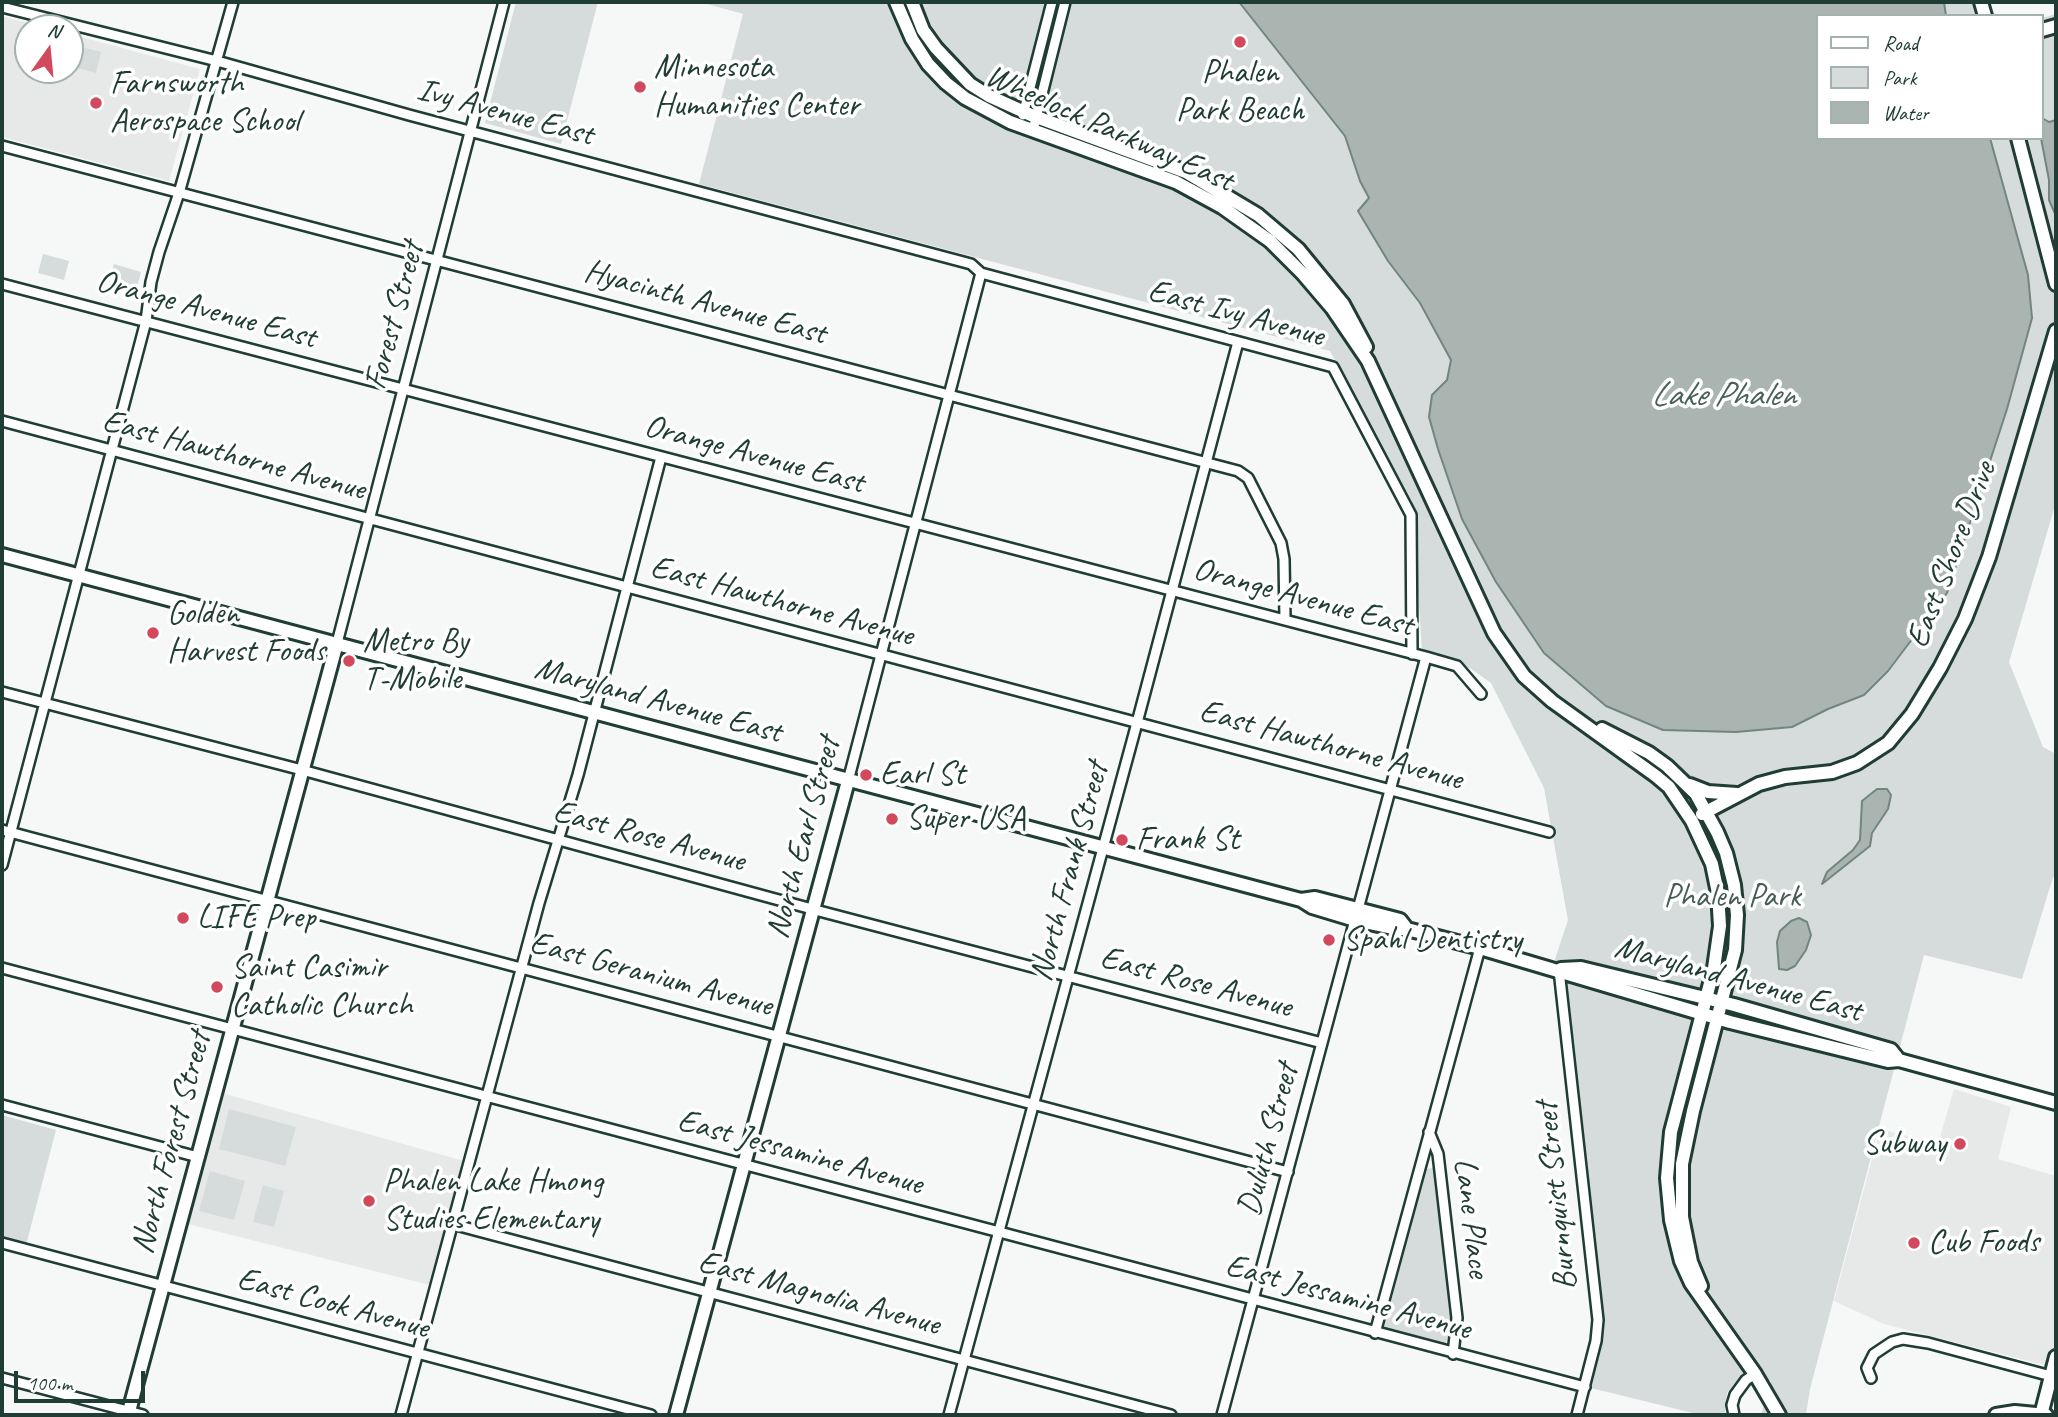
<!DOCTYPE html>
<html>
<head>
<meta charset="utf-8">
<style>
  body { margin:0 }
  #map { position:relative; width:2058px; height:1417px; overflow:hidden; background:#f6f7f7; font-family:Caveat,sans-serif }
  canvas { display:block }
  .frame { position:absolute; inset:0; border:4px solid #1f3d34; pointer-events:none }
  .legend { position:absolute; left:1816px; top:14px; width:228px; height:126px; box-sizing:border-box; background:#fff; border:2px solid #a5b1ae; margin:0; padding:9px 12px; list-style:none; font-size:21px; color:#1f3d34 }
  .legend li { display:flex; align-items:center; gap:14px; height:35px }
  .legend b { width:35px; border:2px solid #a5b1ae }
  .north { position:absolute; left:14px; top:14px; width:70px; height:70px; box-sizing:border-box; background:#fff; border:2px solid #a5b1ae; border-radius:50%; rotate:15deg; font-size:19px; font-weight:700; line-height:28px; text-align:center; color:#1f3d34 }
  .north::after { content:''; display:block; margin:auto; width:24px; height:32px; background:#d1495b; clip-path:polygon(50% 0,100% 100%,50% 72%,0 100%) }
  .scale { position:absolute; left:14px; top:1371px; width:131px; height:32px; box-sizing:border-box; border:4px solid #1f3d34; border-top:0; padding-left:9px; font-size:21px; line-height:24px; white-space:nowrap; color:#1f3d34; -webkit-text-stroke:5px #fff; paint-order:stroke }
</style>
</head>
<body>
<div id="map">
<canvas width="2058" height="1417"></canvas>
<div class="frame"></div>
<ul class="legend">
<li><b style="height:9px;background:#fff"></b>Road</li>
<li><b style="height:19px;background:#d6dcdb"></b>Park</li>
<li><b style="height:19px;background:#aab5b1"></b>Water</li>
</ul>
<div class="north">N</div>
<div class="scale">100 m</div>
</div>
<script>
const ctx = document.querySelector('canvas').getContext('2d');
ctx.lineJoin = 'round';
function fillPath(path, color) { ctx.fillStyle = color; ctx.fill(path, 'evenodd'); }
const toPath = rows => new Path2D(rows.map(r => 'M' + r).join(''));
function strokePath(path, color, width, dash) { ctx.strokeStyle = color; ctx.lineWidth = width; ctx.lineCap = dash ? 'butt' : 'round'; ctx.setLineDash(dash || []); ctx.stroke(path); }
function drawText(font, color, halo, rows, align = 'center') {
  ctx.font = font + ' Caveat,sans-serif'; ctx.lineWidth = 7; ctx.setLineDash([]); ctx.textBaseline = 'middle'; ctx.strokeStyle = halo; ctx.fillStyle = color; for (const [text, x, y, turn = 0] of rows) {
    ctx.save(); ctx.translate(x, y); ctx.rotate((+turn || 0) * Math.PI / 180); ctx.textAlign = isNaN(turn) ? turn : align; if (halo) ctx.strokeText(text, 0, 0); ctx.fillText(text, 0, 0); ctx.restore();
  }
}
fillPath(toPath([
  [2,16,46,28,28,28,28,70,70,70,70,34,200,69,169,181,2,137],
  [1954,1089,2011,1107,1998,1159,2056,1176,2056,1368,1884,1324,1834,1301,1880,1129,1938,1144],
  [215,1091,464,1161,430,1285,180,1222]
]), '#e6e9e8');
fillPath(toPath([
  [516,2,598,2,561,144,485,123],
  [700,2,1239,2,1345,136,1360,181,1369,199,1388,261,1420,303,1452,360,1447,380,1432,396,1429,417,1462,519,1496,582,1663,730,1693,729,1828,709,1864,695,1888,671,1947,593,2007,409,2032,318,2010,209,1990,138,2042,138,2042,18,2056,14,2056,502,2009,662,2043,747,2056,754,2056,877,2053,877,2022,979,1924,955,1810,1389,1806,1415,1761,1415,1771,1381,1743,1373,1727,1393,1725,1415,1701,1415,1587,1387,1605,1322,1555,959,1568,920,1544,788,1491,683,1470,668,1422,651,1412,501,1330,351,699,184,743,14],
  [1944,2,1988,2,1992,16,1946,16],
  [70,44,101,52,96,73,70,66],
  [43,254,69,261,64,280,38,273],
  [114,264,141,272,136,291,109,283],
  [229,1109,296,1127,285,1166,219,1149],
  [2,1115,56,1130,25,1249,2,1243],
  [1433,1168,1438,1184,1451,1320,1446,1344,1384,1328,1426,1169],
  [210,1171,245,1181,234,1220,199,1211],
  [263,1185,284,1191,274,1227,253,1222]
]), '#d6dcdb');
const water = toPath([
  [1239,2,1944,2,1946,16,1818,16,1818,138,1990,138,2028,275,2032,318,2007,409,1947,593,1888,671,1864,695,1828,709,1792,727,1736,732,1663,730,1606,706,1544,653,1496,582,1462,519,1438,449,1429,417,1432,395,1447,380,1451,360,1420,303,1388,261,1358,211,1369,198,1360,181,1345,136,1239,2],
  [2042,118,2049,122,2056,120,2056,216,2049,200,2049,180,2041,138,2042,118],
  [1877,789,1887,789,1891,795,1888,809,1872,833,1870,846,1822,884,1827,872,1853,850,1860,840,1862,801,1877,789],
  [1799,918,1807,922,1811,935,1806,950,1795,966,1787,970,1779,969,1777,942,1780,931,1791,921,1799,918]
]);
fillPath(water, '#aab5b1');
strokePath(water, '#72857f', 2);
const minor = toPath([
  [2,7,217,61,409,115,971,264,981,273,1333,367,1411,515,1412,654],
  [1023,115,1052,2],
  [1033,130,1065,2],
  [2,146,1238,471,1248,478,1281,543,1284,559,1285,619],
  [2,284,1426,657,1457,666,1481,694],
  [2,421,1549,832],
  [337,643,504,2],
  [2,692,302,770,823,912,1322,1043],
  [848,781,981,273],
  [2,830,1288,1172],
  [2,865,146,321,151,282,159,252,179,193,233,2],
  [1358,909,1426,657],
  [2,968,1585,1387],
  [1559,970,1598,1320,1596,1341,1577,1415],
  [2,1105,198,1157],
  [1429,1132,1438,1154,1457,1318,1453,1354],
  [452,1224,1171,1415],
  [2,1243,651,1415],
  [1375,1333,1480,948],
  [2,1378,143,1415],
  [1871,1378,1867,1368,1874,1354,1892,1342,1903,1339,1928,1343,2051,1376],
  [401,1415,539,903,578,775,661,457],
  [949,1415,1134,734,1238,342],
  [1222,1415,1355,920],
  [1734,1415,1732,1405,1735,1395,1746,1380,1755,1374]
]);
const tertiary = toPath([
  [896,2,912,39,928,64,946,83,965,98,1010,122,1176,182,1222,207,1270,241,1303,274,1332,308,1368,361,1494,633,1524,676,1552,701,1656,776,1669,787,1692,821,1712,864,1718,893,1720,926,1714,968,1671,1132,1667,1178,1671,1220,1681,1261,1691,1283,1755,1374,1779,1415],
  [912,2,923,30,936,48,970,84,989,96,1031,115,1186,172,1258,215,1298,249,1343,304,1366,347],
  [1981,2,1985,16],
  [2042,30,2056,26],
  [2018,138,2056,284],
  [1602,729,1649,753,1667,766,1696,794,1717,832,1726,853,1734,885,1737,915,1735,950,1693,1111,1682,1164,1682,1217,1691,1262,1701,1286],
  [1690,785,1708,792,1737,794],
  [1702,814,1759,784,1785,777,1832,772,1857,763,1888,743,1912,714,1940,668,1965,619,1989,557,2056,331],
  [128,1415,337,643],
  [676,1415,848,781],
  [2041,1415,2056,1357]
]);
const secondary = toPath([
  [2,555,1301,900,1312,907,1355,920,1397,929,1407,929,1480,948,1730,1022,1888,1061,1899,1060,2056,1103],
  [1301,900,1315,898,1400,920,1407,929],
  [1561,969,1581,968,1734,1005,1891,1050,1899,1060],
  [1996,1415,2015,1412,2046,1415]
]);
strokePath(minor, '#1f3d34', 14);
strokePath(tertiary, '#1f3d34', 18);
strokePath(secondary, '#1f3d34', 18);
strokePath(minor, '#fff', 9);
strokePath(tertiary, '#fff', 12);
strokePath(secondary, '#fff', 12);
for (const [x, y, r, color] of [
  [1240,42,7,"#d1495b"],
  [640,87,7,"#d1495b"],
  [96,103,7,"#d1495b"],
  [153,633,7,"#d1495b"],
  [349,661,7,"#d1495b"],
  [866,775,7,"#d1495b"],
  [892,819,7,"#d1495b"],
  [1122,840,7,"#d1495b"],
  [183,918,7,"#d1495b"],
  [1329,940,7,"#d1495b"],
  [217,987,7,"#d1495b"],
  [1960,1144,7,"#d1495b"],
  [369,1201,7,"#d1495b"],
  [1914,1243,7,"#d1495b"]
]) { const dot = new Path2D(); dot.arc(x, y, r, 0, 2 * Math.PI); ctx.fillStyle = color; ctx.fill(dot); strokePath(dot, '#fff', 2.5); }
drawText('33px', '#1f3d34', '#fff', [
  ["Minnesota",654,68],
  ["Humanities Center",654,106],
  ["Phalen",1240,73,"center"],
  ["Park Beach",1240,111,"center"],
  ["Farnsworth",110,84],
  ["Aerospace School",110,122],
  ["Golden",167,614],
  ["Harvest Foods",167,652],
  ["Metro By",363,642],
  ["T-Mobile",363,680],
  ["Earl St",880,775],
  ["Super USA",906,819],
  ["Frank St",1136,840],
  ["LIFE Prep",197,918],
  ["Spahl Dentistry",1343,940],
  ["Saint Casimir",231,968],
  ["Catholic Church",231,1006],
  ["Subway",1946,1144,"right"],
  ["Phalen Lake Hmong",383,1182],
  ["Studies Elementary",383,1220],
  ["Cub Foods",1928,1243]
], 'left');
drawText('33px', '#1f3d34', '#fff', [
  ["Ivy Avenue East",505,113,15],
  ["Wheelock Parkway East",1109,129,24],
  ["Hyacinth Avenue East",705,303,15],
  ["Orange Avenue East",206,310,15],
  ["East Ivy Avenue",1236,314,15],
  ["Forest Street",395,316,-75],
  ["Orange Avenue East",754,455,15],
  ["East Hawthorne Avenue",234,456,15],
  ["East Shore Drive",1952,555,-69],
  ["Orange Avenue East",1303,598,15],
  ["East Hawthorne Avenue",782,602,15],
  ["Maryland Avenue East",658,701,15],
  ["East Hawthorne Avenue",1331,746,15],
  ["East Rose Avenue",649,837,15],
  ["North Earl Street",804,838,-75],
  ["North Frank Street",1070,872,-75],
  ["East Geranium Avenue",651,975,15],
  ["Maryland Avenue East",1738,980,15],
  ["East Rose Avenue",1196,983,15],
  ["Duluth Street",1269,1140,-75],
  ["North Forest Street",172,1143,-75],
  ["East Jessamine Avenue",800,1153,15],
  ["Burnquist Street",1557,1196,-96],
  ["Lane Place",1471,1218,83],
  ["East Magnolia Avenue",819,1294,15],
  ["East Jessamine Avenue",1348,1298,15],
  ["East Cook Avenue",333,1304,15]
]);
drawText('33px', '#445d55', '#fff', [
  ["Phalen Park",1732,897]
]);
drawText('italic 35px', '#49615a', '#fff', [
  ["Lake Phalen",1723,396]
]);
</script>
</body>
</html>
